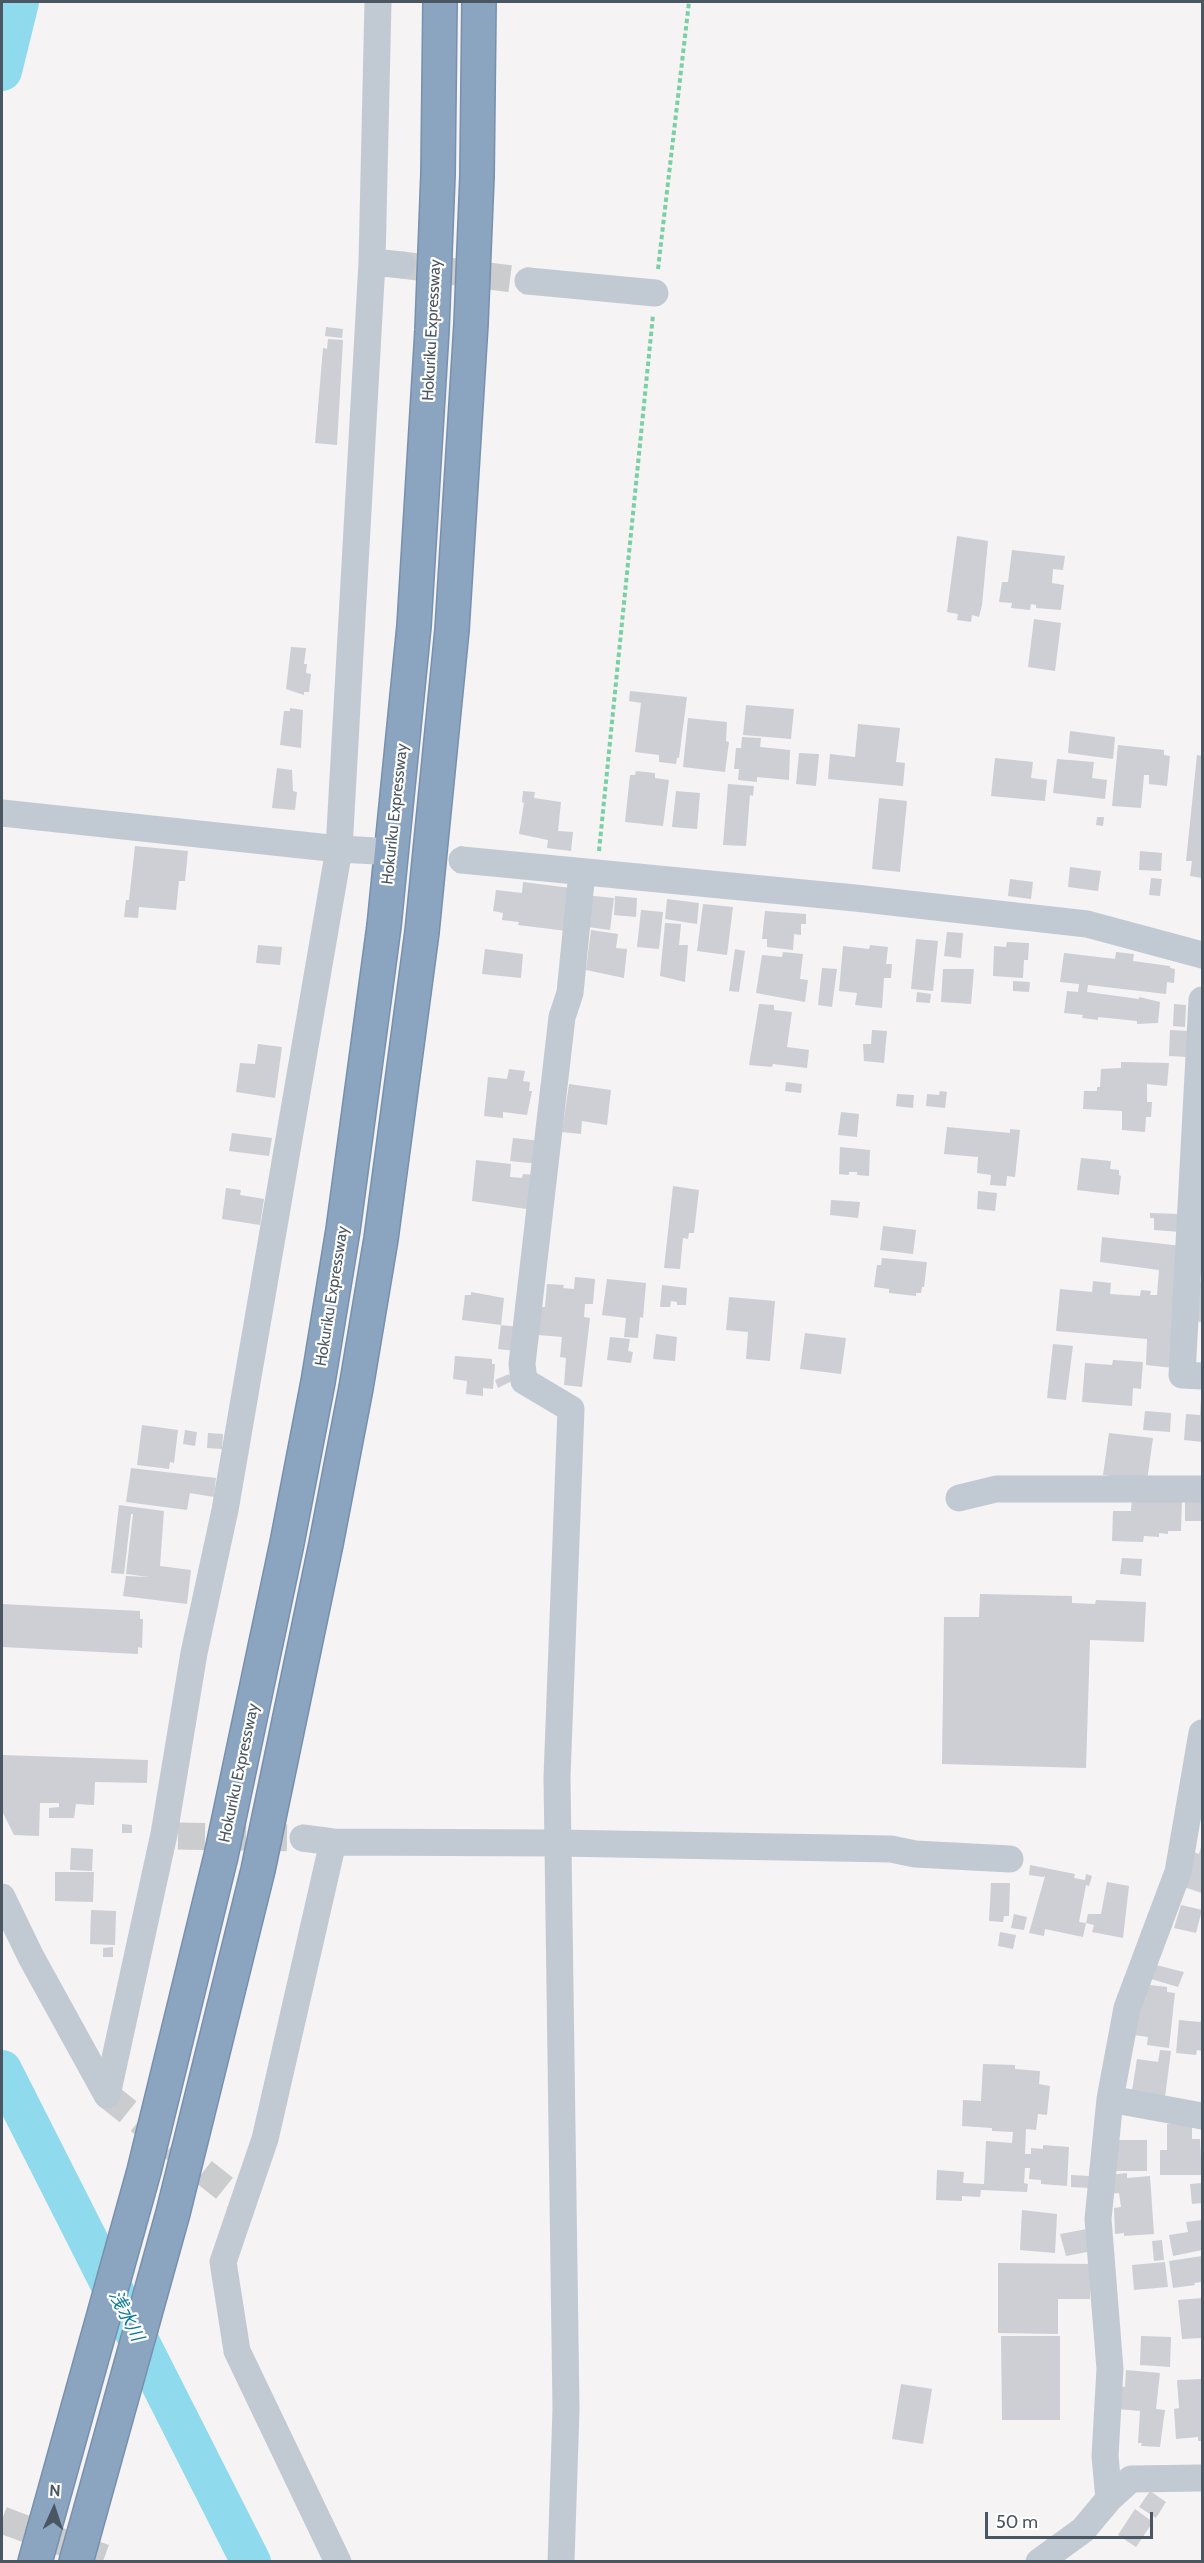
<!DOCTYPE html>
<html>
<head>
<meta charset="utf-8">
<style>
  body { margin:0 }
  #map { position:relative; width:1204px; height:2563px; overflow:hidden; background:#f5f3f3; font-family:Cabin,sans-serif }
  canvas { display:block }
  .frame { position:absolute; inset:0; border:3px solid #4a5661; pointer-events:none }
  .north { position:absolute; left:24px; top:2479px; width:60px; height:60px; -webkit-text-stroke:4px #fff; paint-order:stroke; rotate:3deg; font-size:16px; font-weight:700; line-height:24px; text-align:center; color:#4a5661 }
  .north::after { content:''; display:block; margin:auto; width:21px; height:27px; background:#4a5661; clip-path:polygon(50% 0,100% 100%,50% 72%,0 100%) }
  .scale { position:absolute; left:985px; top:2512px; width:168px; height:27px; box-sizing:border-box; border:3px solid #4a5661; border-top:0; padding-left:8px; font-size:18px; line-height:21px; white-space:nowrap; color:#4a5661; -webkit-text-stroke:4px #fff; paint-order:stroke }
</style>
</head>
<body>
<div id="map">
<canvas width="1204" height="2563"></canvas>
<div class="frame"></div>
<div class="north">N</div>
<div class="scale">50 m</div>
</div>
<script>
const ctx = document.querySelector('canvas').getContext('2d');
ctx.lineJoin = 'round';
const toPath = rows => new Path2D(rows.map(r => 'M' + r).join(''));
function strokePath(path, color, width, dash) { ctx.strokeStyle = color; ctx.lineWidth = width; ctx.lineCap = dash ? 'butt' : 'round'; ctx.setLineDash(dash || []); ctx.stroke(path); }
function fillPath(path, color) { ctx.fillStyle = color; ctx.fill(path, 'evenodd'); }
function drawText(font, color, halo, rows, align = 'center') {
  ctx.font = font + ' Cabin,"Noto Sans JP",sans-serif'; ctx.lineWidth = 4.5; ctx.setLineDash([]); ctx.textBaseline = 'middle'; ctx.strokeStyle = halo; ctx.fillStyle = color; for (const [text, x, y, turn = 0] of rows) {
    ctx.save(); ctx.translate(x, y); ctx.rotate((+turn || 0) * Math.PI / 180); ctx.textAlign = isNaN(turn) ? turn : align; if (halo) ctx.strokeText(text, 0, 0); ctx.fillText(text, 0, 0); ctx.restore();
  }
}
strokePath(toPath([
  [2,71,19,2],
  [2,2070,251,2562]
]), '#90daee', 40);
fillPath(toPath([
  [326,327,343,329,342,338,325,336],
  [328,339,343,340,337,445,315,443,323,348,327,349],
  [957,536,988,541,982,605,979,617,972,615,971,622,957,620,958,614,947,612],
  [1012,550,1065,556,1063,570,1053,569,1052,583,1064,585,1061,610,1036,608,1036,605,1031,604,1030,610,1011,608,1012,603,999,602,1002,582,1008,582],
  [1034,619,1061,623,1055,671,1028,667],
  [291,647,306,648,304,664,307,664,306,673,311,674,309,692,304,692,304,695,286,689],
  [630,691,687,697,679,758,677,758,676,764,659,762,659,755,635,752,641,703,629,701],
  [746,705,794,709,791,739,743,735],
  [290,708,303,710,301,748,280,745,284,711,290,711],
  [688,718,727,722,726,741,729,742,725,772,683,767],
  [858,724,900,728,896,762,905,763,903,786,828,779,830,754,855,757],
  [1070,731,1115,737,1113,759,1068,753],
  [742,737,761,738,760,747,790,750,789,780,757,777,757,782,738,780,739,769,734,769,736,748,741,748],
  [1118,745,1164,750,1164,755,1170,756,1167,786,1149,784,1149,775,1144,775,1141,808,1112,806],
  [799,753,819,754,816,786,796,784],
  [1197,755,1202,756,1202,878,1190,876,1192,861,1186,861],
  [995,758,1033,762,1031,778,1047,780,1045,801,991,796],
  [1057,759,1094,762,1092,778,1107,780,1105,799,1053,793],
  [277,768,292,770,293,791,297,792,295,810,272,808],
  [636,771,655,773,655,778,669,780,663,826,625,822,630,775,635,775],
  [728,784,754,786,753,796,750,795,746,846,723,845],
  [523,791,535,792,534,798,561,802,558,831,573,832,571,851,547,848,548,840,519,834,524,803,522,802],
  [676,791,700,793,697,829,672,827],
  [879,798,907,801,900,872,872,869],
  [1097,817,1104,817,1103,826,1096,825],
  [135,846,188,851,185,881,179,881,176,910,139,907,138,918,124,917,126,900,129,900],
  [1140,851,1162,853,1161,871,1139,870],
  [1070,867,1101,871,1098,891,1068,887],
  [1151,878,1162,879,1160,896,1149,895],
  [1010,879,1033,882,1031,899,1008,896],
  [523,882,571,888,567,931,518,925,519,922,502,920,503,913,493,911,496,890,522,893],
  [584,895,614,898,610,930,580,926],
  [615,896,637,898,636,917,614,915],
  [667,899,699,903,697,924,665,919],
  [703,904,733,907,727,955,697,951],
  [641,910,663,912,659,949,637,947],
  [765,911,806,914,806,924,801,924,801,935,794,934,793,950,767,947,767,939,762,939],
  [665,923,681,924,679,945,688,945,685,982,660,976],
  [591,930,618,934,616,948,627,949,624,978,586,970],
  [947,932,963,933,961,958,944,956],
  [916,939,938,941,933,991,911,989],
  [1007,942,1029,943,1028,960,1024,960,1023,978,993,976,994,946,1006,947],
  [258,945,282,947,280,965,256,963],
  [870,945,888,947,886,964,892,964,891,978,884,978,882,1008,855,1005,857,993,839,991,843,946,869,949],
  [485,949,523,954,521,978,482,974],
  [735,949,745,951,739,992,729,991],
  [783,952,803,954,800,979,808,980,805,1002,756,993,762,955,782,957],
  [1116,952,1134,954,1133,961,1170,966,1170,968,1175,969,1174,983,1167,982,1166,994,1088,985,1087,992,1139,999,1139,997,1160,1002,1158,1023,1137,1024,1137,1021,1098,1017,1098,1020,1082,1018,1083,1015,1064,1013,1067,991,1078,992,1079,984,1060,982,1064,953,1115,959],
  [822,968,837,969,832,1007,818,1005],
  [943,969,974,969,971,1004,941,1002],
  [1013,981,1030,982,1029,992,1013,991],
  [917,992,931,994,930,1003,916,1002],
  [759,1004,774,1005,774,1010,792,1012,787,1047,809,1050,807,1068,773,1064,772,1067,749,1065],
  [1174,1004,1186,1005,1185,1027,1173,1026],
  [872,1030,887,1031,884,1063,864,1061,863,1044,871,1044],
  [1170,1030,1189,1031,1188,1057,1169,1056],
  [258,1044,282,1047,275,1098,236,1092,240,1063,255,1064],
  [1121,1062,1169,1063,1167,1086,1147,1084,1147,1102,1152,1102,1151,1117,1146,1117,1145,1132,1122,1130,1122,1111,1083,1109,1084,1091,1097,1091,1097,1087,1100,1087,1101,1069,1121,1068],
  [509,1069,525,1071,523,1081,530,1082,529,1091,532,1091,527,1115,503,1112,503,1118,484,1116,488,1077,507,1079],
  [786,1082,802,1084,801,1093,785,1091],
  [569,1084,611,1090,607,1125,582,1121,581,1134,562,1132],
  [940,1091,947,1092,945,1108,926,1106,927,1094,939,1095],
  [897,1094,914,1095,913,1108,896,1106],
  [841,1112,859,1114,857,1137,838,1135],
  [947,1127,1010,1133,1010,1129,1020,1130,1015,1177,1007,1176,1006,1186,990,1185,991,1175,977,1173,978,1157,944,1154],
  [232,1133,272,1138,269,1156,229,1151],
  [513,1138,541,1141,539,1164,510,1161],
  [840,1147,870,1150,869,1176,857,1175,857,1172,849,1172,849,1175,839,1174],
  [1081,1158,1111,1161,1110,1169,1119,1170,1119,1175,1121,1176,1119,1195,1077,1190],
  [476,1160,511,1164,510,1177,522,1178,523,1174,537,1175,533,1210,472,1201],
  [673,1186,699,1190,694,1233,689,1233,688,1239,683,1238,680,1269,664,1268],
  [226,1188,241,1190,240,1195,264,1199,260,1225,222,1219],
  [978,1191,997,1193,995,1211,977,1209],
  [831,1200,860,1202,858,1218,830,1215],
  [1150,1213,1180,1214,1181,1232,1154,1230,1154,1218,1150,1218],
  [883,1226,916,1230,913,1254,880,1250],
  [1102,1237,1182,1246,1174,1368,1146,1365,1147,1339,1056,1331,1060,1289,1092,1292,1093,1281,1111,1283,1110,1294,1140,1296,1141,1290,1151,1291,1150,1295,1157,1295,1159,1270,1100,1262],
  [882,1258,927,1262,924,1287,922,1287,921,1293,916,1293,916,1296,889,1293,889,1289,874,1287,877,1265,881,1265],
  [575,1277,595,1279,593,1304,585,1304,584,1317,590,1318,582,1387,564,1385,566,1358,560,1357,562,1337,538,1335,541,1307,545,1307,547,1284,564,1285,563,1288,574,1289],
  [607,1279,646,1283,643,1318,640,1317,638,1338,624,1337,626,1318,602,1315],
  [1195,1281,1202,1282,1202,1322,1192,1321],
  [662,1285,687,1288,686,1305,677,1305,677,1302,671,1301,670,1307,660,1307],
  [471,1292,504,1298,501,1325,462,1320,465,1295,471,1295],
  [729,1297,775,1301,770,1361,746,1359,748,1332,726,1330],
  [501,1325,518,1327,515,1351,498,1349],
  [805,1333,846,1338,841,1374,800,1369],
  [656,1334,677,1337,675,1361,653,1359],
  [610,1337,630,1339,628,1351,633,1352,631,1363,607,1360],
  [1053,1344,1073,1346,1066,1400,1047,1398],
  [455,1356,492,1359,492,1364,495,1364,493,1389,483,1388,483,1396,466,1394,467,1381,453,1379],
  [1113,1360,1143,1362,1141,1389,1133,1388,1132,1406,1082,1402,1085,1363,1112,1365],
  [509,1374,512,1381,498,1388,495,1380],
  [1201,1400,1202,1442,1184,1440,1186,1414,1200,1415],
  [1145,1411,1171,1413,1170,1432,1143,1430],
  [142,1425,178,1430,174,1463,170,1462,169,1469,137,1465],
  [185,1430,197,1432,195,1446,183,1444],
  [208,1433,223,1434,222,1449,207,1448],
  [1109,1433,1153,1438,1147,1481,1103,1475],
  [131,1468,216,1478,214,1497,190,1493,187,1510,126,1502],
  [1132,1497,1182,1499,1181,1531,1168,1531,1168,1534,1159,1533,1159,1537,1144,1536,1143,1542,1112,1541,1113,1511,1131,1511],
  [1185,1497,1202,1497,1202,1521,1185,1521],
  [119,1505,164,1511,160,1566,191,1570,187,1604,123,1596,126,1576,149,1577,126,1574,133,1514,131,1514,124,1574,111,1573],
  [1122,1558,1142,1559,1141,1576,1120,1574],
  [980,1594,1072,1596,1072,1603,1095,1604,1096,1600,1146,1602,1144,1642,1090,1640,1086,1768,942,1764,944,1617,979,1617],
  [2,1604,140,1611,140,1619,143,1619,142,1648,138,1647,138,1654,2,1647],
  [2,1755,148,1760,147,1783,95,1782,94,1805,76,1804,74,1818,49,1818,49,1808,59,1807,59,1803,40,1803,39,1836,14,1835,2,1811],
  [122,1824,132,1825,132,1833,122,1833],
  [1202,1843,1202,1893,1184,1887,1194,1852,1199,1854],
  [71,1848,93,1849,92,1871,70,1870],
  [1030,1865,1075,1874,1074,1878,1085,1880,1086,1874,1092,1876,1089,1886,1086,1885,1079,1922,1086,1923,1083,1937,1045,1929,1044,1936,1029,1933,1045,1876,1043,1877,1029,1875],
  [55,1872,94,1872,93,1902,55,1901],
  [1107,1882,1129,1886,1123,1938,1092,1932,1094,1925,1086,1923,1088,1914,1101,1914],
  [991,1883,1010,1883,1009,1916,1004,1916,1003,1922,989,1921],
  [1181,1905,1202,1910,1196,1933,1174,1928],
  [91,1910,116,1911,115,1945,90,1944],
  [1014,1914,1027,1917,1024,1930,1011,1928],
  [1000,1932,1016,1935,1013,1949,998,1946],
  [113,1947,113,1957,103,1957,103,1948],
  [1156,1965,1184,1972,1178,1987,1151,1979],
  [1142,1984,1167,1987,1167,1992,1175,1993,1169,2048,1147,2045,1148,2037,1127,2034],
  [1179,2020,1200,2022,1202,2020,1202,2051,1197,2050,1196,2055,1176,2053],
  [1160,2050,1171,2051,1165,2097,1132,2091,1137,2059,1158,2062],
  [983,2064,1015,2065,1015,2069,1040,2071,1039,2084,1050,2086,1047,2115,1038,2114,1036,2130,1026,2129,1025,2154,1031,2154,1031,2148,1043,2149,1043,2145,1069,2147,1067,2186,1041,2184,1041,2180,1029,2179,1030,2168,1025,2168,1024,2183,1028,2184,1027,2192,981,2190,980,2197,962,2196,962,2201,936,2200,937,2170,964,2172,963,2183,984,2184,986,2141,1012,2143,1013,2132,992,2131,992,2128,962,2126,963,2100,981,2101],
  [1167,2124,1192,2124,1192,2139,1200,2139,1202,2175,1160,2175,1160,2150,1167,2150],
  [1116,2140,1147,2140,1147,2171,1116,2171],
  [1127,2173,1127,2178,1150,2176,1154,2234,1124,2236,1124,2233,1115,2234,1114,2208,1121,2207,1119,2193,1110,2194,1109,2175],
  [1071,2175,1090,2176,1090,2188,1071,2187],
  [1202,2183,1202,2203,1192,2204,1190,2184],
  [1022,2210,1057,2214,1055,2253,1020,2250],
  [1202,2220,1202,2250,1173,2256,1169,2235,1188,2232,1186,2222],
  [1087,2229,1092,2251,1066,2256,1060,2234],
  [1162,2240,1164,2260,1154,2261,1152,2241],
  [1202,2256,1202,2282,1194,2283,1195,2285,1173,2288,1169,2261],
  [1165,2262,1168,2287,1134,2290,1132,2265],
  [998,2263,1090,2264,1090,2299,1058,2299,1058,2334,998,2333],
  [1202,2298,1202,2338,1182,2339,1178,2300],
  [1001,2336,1060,2336,1060,2420,1002,2420],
  [1141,2336,1171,2337,1170,2367,1140,2365],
  [1126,2370,1160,2373,1156,2409,1165,2410,1160,2447,1141,2446,1142,2443,1138,2443,1140,2411,1118,2409,1119,2386,1125,2387],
  [1202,2379,1202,2441,1198,2441,1198,2437,1176,2439,1174,2409,1179,2408,1177,2380],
  [901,2384,932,2389,923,2444,892,2439],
  [1150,2491,1166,2502,1156,2518,1139,2507],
  [1135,2509,1153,2522,1136,2547,1118,2535]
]), '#cdcfd5');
strokePath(toPath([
  [402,265,528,281],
  [376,851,462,860],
  [178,1836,303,1838],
  [107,2095,243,2203],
  [2,2520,116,2562]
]), '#caccce', 27, [27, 14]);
const motorway = toPath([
  [35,2562,144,2171,221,1856,287,1543,318,1382,343,1230,384,926,414,626,432,330,438,174,440,2],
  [76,2562,173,2213,258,1870,326,1544,356,1388,381,1239,422,932,452,630,471,324,477,176,479,2]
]);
strokePath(motorway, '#7690ad', 36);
strokePath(toPath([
  [658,269,689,2],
  [599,851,653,315]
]), '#7ad0a6', 4, [4.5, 3]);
strokePath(toPath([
  [372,262,402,265],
  [528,281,655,293],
  [2,813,339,849,376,851],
  [462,860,855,898,1087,924,1202,955],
  [1202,1000,1182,1375,1202,1376],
  [959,1498,996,1489,1202,1489],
  [303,1838,333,1842,558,1843,891,1849,915,1854,1010,1859],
  [333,1842,265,2139,223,2262,237,2351,338,2562],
  [2,1897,31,1957,107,2095],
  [107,2095,164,1834,194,1653,225,1510,339,849,372,262,378,2],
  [1110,2099,1202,2116],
  [1109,2499,1105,2456,1110,2369,1098,2219,1110,2099,1127,2008,1178,1872,1202,1733],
  [561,2562,566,2409,557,1777,571,1409,524,1381,522,1364,562,1017,570,993,582,872],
  [1039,2562,1083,2530,1109,2499,1131,2479,1202,2478]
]), '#c1cad2', 27);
strokePath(motorway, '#8ba5c1', 33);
drawText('16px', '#4a5661', '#fff', [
  ["Hokuriku Expressway",432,330,-87],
  ["Hokuriku Expressway",395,814,-84],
  ["Hokuriku Expressway",332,1296,-81],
  ["Hokuriku Expressway",239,1773,-78]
]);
drawText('italic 18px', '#0c7c9b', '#fff', [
  ["浅水川",126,2316,63]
]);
</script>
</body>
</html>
